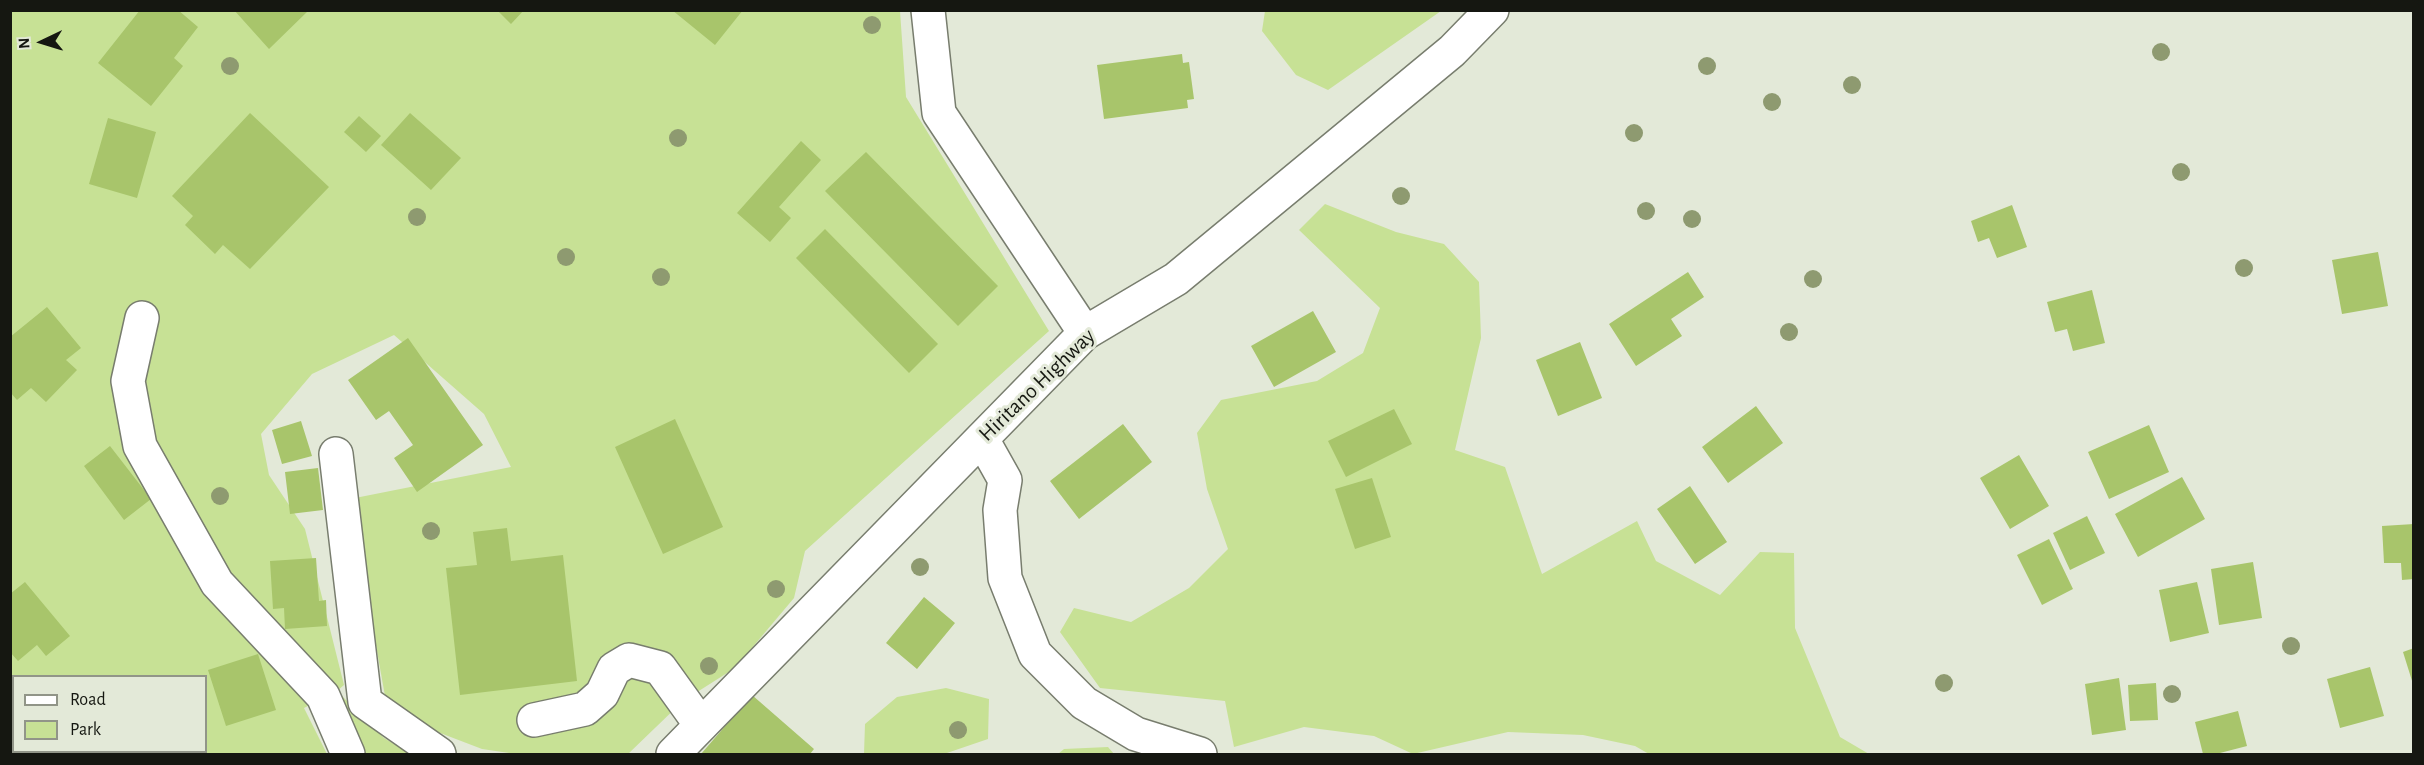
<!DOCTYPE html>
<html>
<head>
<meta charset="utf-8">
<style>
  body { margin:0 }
  #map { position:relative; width:2424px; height:765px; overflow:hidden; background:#e3e9d8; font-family:"Alegreya Sans",sans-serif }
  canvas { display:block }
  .frame { position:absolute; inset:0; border:12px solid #151711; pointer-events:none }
  .legend { position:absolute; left:12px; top:675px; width:195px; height:78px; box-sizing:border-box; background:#e3e9d8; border:2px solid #919588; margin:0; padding:8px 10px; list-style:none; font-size:18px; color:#151711 }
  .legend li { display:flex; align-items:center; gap:12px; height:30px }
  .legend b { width:30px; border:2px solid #919588 }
  .north { position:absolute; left:12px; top:12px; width:60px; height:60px; -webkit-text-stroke:4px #e3e9d8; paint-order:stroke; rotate:266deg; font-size:16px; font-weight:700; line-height:24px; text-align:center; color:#151711 }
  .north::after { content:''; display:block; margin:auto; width:21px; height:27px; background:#151711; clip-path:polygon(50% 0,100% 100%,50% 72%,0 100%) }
</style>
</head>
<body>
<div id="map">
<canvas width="2424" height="765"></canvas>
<div class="frame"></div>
<ul class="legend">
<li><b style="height:8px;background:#fff"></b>Road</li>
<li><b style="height:16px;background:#c7e195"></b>Park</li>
</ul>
<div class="north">N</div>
</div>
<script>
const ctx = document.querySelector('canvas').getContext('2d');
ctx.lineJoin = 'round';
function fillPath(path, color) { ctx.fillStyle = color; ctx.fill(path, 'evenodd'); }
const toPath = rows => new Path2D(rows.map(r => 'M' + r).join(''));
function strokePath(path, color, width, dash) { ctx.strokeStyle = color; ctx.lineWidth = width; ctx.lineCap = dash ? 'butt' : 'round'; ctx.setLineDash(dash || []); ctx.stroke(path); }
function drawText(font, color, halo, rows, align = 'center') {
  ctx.font = font + ' "Alegreya Sans",sans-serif'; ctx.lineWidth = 6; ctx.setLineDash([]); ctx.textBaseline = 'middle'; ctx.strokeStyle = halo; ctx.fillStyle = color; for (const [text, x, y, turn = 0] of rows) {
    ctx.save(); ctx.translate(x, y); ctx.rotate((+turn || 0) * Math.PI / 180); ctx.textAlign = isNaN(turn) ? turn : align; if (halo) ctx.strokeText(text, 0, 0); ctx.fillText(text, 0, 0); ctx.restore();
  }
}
fillPath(toPath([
  [10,11,900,11,906,97,1049,331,805,551,794,598,735,668,683,701,628,754,516,754,482,749,388,713,350,499,511,467,484,414,394,335,312,374,261,434,269,475,305,529,344,685,337,691,384,738,411,754,363,754,337,691,304,708,327,754,11,754],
  [14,676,206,676,206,752,14,752],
  [1265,11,1265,10,1441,11,1328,90,1296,75,1262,31],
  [1325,204,1396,232,1444,244,1479,282,1481,338,1455,450,1505,467,1542,574,1637,521,1656,561,1720,595,1760,552,1794,553,1795,628,1840,737,1869,754,1649,754,1635,746,1583,735,1508,732,1413,754,1374,736,1304,727,1234,747,1225,701,1100,688,1060,632,1074,608,1131,622,1189,588,1228,549,1207,489,1197,433,1221,400,1317,381,1363,353,1380,308,1299,230],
  [946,688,989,699,988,739,944,754,864,754,865,724,897,697],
  [1108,747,1114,754,1058,754,1064,749]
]), '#c7e195');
fillPath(toPath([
  [140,10,178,10,198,27,174,58,183,66,151,106,98,63],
  [234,10,309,10,269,49],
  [497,10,524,10,511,24],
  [672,10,743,10,715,45],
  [1182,54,1183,63,1189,62,1194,99,1187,100,1188,108,1104,119,1097,65],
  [250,113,329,187,250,269,223,245,215,254,185,225,193,216,172,196],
  [410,113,461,158,431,190,381,145],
  [359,116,381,136,366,152,344,132],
  [108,118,156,132,137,198,89,184],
  [801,141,821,160,779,207,791,218,770,242,737,213],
  [866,152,998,286,958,326,825,191],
  [2012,205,2027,247,1997,258,1989,238,1978,242,1971,221],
  [825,229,938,344,909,373,796,258],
  [2378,252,2388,306,2342,314,2332,260],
  [1688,272,1704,297,1671,319,1682,336,1636,366,1609,324],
  [2092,290,2105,343,2073,351,2067,329,2055,332,2047,302],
  [47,307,81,348,66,360,77,370,46,402,31,388,17,400,10,392,10,337],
  [1313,311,1336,352,1274,387,1251,346],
  [408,338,483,445,417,492,394,458,413,445,389,411,376,420,348,380],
  [1580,342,1602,398,1558,416,1536,360],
  [1756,406,1783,443,1728,483,1702,447],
  [1394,409,1412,444,1346,477,1328,441],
  [675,419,723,527,663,554,615,447],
  [301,421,312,456,282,464,272,430],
  [1123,424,1152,462,1079,519,1050,481],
  [2149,425,2169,472,2109,499,2088,452],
  [110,446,151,499,124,520,84,466],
  [2019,455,2049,506,2010,529,1980,478],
  [318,468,323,510,290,514,285,472],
  [2182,477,2205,519,2138,557,2115,514],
  [1372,478,1391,537,1355,549,1335,489],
  [1690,486,1727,542,1695,564,1657,509],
  [2087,516,2105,553,2070,570,2053,533],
  [2414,524,2414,579,2402,580,2401,563,2384,563,2382,526],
  [507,528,511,561,563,555,577,681,460,695,446,568,477,565,473,532],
  [2049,539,2073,589,2042,605,2017,555],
  [316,558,319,601,326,600,327,626,285,629,284,608,273,609,270,561],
  [2253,562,2262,618,2219,625,2211,569],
  [25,582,70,636,46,656,37,645,18,661,10,652,10,594],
  [2197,582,2209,633,2170,642,2159,590],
  [924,597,955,623,917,669,886,643],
  [2414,648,2414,683,2413,684,2403,652],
  [258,654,276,710,226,726,208,670],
  [2370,667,2384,716,2340,728,2327,679],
  [2119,678,2126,730,2092,735,2085,684],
  [2156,683,2158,720,2130,721,2128,685],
  [752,695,814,749,810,754,701,754],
  [2238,711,2247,746,2216,754,2203,754,2195,722],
  [14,713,14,752,32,752,28,754,10,754,10,715]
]), '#a8c56b');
const minor = toPath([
  [928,10,939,113,1085,333],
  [142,318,128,381,140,446,217,583,323,696,348,754],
  [982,439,1005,480,1000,510,1005,578,1035,654,1084,703,1136,734,1200,754],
  [336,454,365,702,439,754],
  [534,720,585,709,602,694,614,669,629,660,660,668,701,725]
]);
const highway = toPath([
  [673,754,1085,333,1176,279,1452,51,1492,10]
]);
strokePath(minor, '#787d6e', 36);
strokePath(highway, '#787d6e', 36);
strokePath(minor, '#fff', 33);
strokePath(highway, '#fff', 33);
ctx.fillStyle = '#8e9a70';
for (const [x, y] of [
  [872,25],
  [2161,52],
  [230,66],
  [1707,66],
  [1852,85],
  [1772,102],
  [1634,133],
  [678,138],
  [2181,172],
  [1401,196],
  [1646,211],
  [417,217],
  [1692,219],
  [566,257],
  [2244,268],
  [661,277],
  [1813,279],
  [1789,332],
  [220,496],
  [431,531],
  [920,567],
  [776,589],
  [2291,646],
  [709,666],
  [1944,683],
  [2172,694],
  [958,730]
]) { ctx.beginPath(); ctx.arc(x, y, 9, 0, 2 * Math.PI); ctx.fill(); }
drawText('22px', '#151711', '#e3e9d8', [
  ["Hiritano Highway",1037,385,-44]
]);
</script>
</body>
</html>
